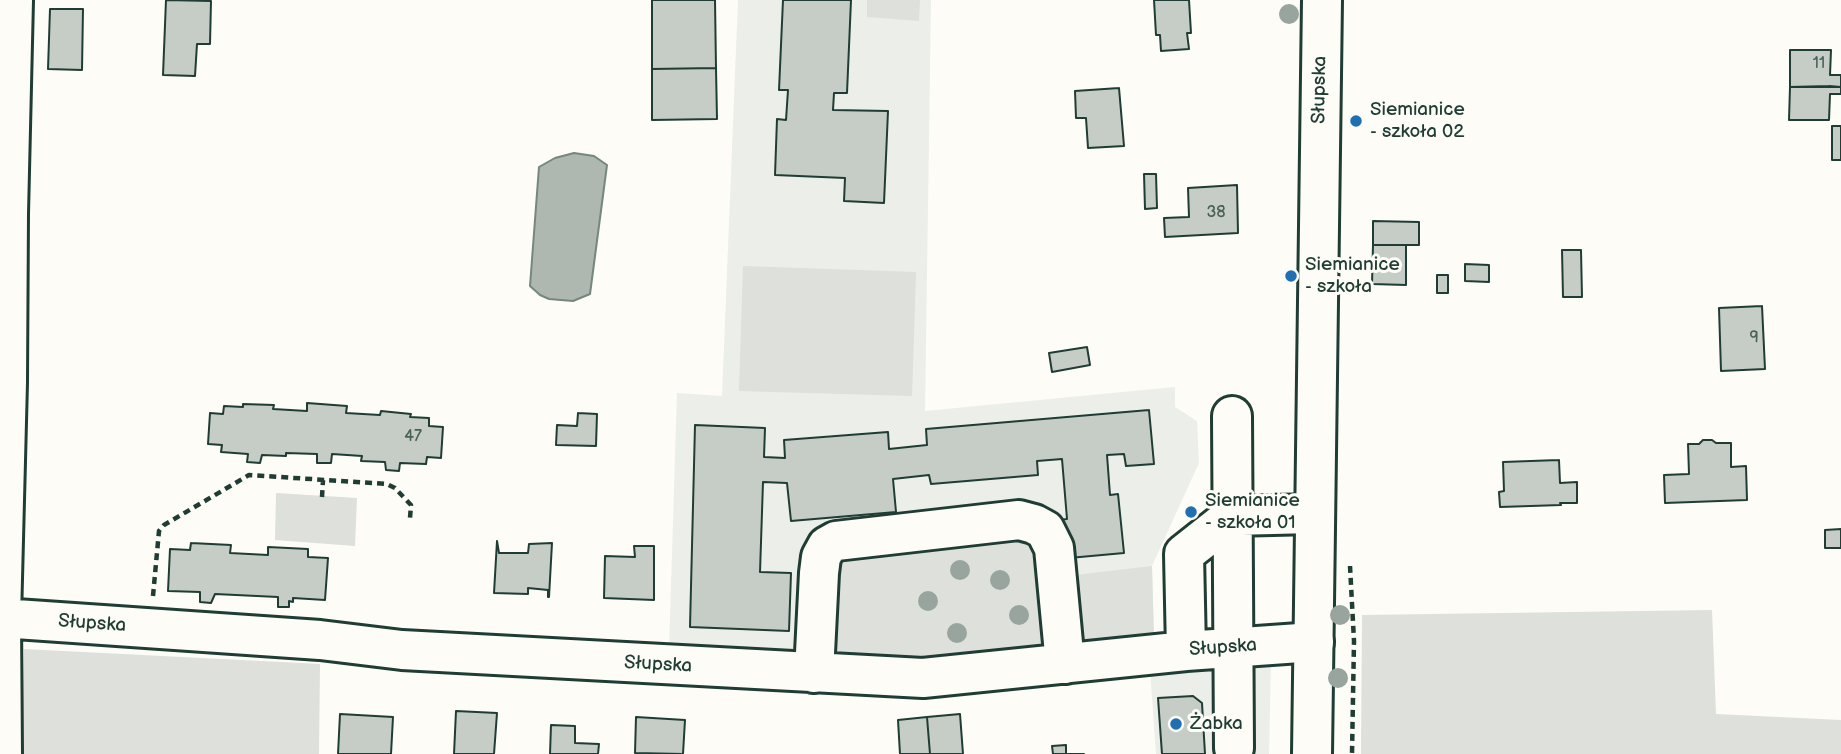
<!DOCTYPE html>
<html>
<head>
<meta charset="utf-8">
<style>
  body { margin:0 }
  canvas { display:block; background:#fdfcf7 }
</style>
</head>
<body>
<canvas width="1841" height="754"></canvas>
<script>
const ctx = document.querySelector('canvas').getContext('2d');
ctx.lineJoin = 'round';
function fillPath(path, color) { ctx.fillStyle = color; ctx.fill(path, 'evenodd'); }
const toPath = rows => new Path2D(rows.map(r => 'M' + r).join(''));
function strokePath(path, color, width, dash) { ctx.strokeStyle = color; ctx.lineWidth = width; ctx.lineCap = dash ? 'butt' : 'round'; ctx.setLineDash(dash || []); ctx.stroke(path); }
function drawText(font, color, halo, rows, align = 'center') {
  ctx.font = font + ' "Balsamiq Sans",sans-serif'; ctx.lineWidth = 6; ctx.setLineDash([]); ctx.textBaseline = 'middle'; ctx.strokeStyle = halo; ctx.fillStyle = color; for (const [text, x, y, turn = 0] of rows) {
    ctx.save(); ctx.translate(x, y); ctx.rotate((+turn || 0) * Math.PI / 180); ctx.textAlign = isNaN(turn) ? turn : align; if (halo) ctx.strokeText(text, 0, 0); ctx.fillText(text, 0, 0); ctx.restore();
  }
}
fillPath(toPath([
  [738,0,931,0,925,411,1175,387,1175,407,1197,421,1199,463,1152,566,1154,637,929,660,669,651,677,393,722,396],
  [1271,660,1269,754,1156,754,1150,670]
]), '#eceee9');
fillPath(toPath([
  [867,0,920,0,919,21,867,17],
  [743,266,916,272,912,396,739,391],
  [276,493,357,498,355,546,275,540],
  [1017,539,1031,548,1036,556,1043,648,930,660,826,657,832,569,843,558],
  [1152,566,1154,637,1080,644,1075,575],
  [1712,610,1716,714,1841,720,1841,754,1361,754,1362,615],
  [24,649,320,664,319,754,22,754]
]), '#dde0db');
const water = toPath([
  [574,153,594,156,607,165,590,294,573,301,549,299,540,295,530,286,539,167,555,158,574,153]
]);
fillPath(water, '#aeb8b1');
strokePath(water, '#75877f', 2);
const building = toPath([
  [166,0,211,1,210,44,197,44,195,76,163,75,166,0],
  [652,0,715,0,716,68,652,69,652,0],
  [783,0,851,0,847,93,834,93,833,110,888,111,884,203,844,201,845,178,775,175,777,119,786,120,788,90,779,90,783,0],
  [1154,0,1189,0,1191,33,1187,33,1189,49,1161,51,1160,35,1156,35,1154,0],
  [50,9,83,9,82,70,48,69,50,9],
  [1790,50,1831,50,1830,75,1841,75,1841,87,1790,87,1790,50],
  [716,68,717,119,652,120,652,69,716,68],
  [1829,86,1841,87,1841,94,1830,94,1829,120,1789,120,1790,87,1829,86],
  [1119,88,1124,146,1088,148,1086,118,1076,118,1075,91,1119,88],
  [1832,126,1841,126,1841,160,1832,160,1832,126],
  [1144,174,1156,174,1157,208,1145,209,1144,174],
  [1237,185,1238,233,1165,237,1164,218,1189,217,1188,188,1237,185],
  [1373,221,1419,222,1419,245,1373,245,1373,221],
  [1373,245,1406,245,1406,285,1372,284,1373,245],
  [1562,250,1581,250,1582,297,1563,297,1562,250],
  [1465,264,1489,265,1489,282,1465,281,1465,264],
  [1437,275,1448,275,1448,293,1437,293,1437,275],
  [1762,306,1765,369,1721,371,1719,308,1762,306],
  [1087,347,1090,365,1052,372,1049,353,1087,347],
  [307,403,347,406,346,413,380,415,381,411,411,414,410,417,429,418,429,426,443,427,441,458,427,457,426,464,400,463,399,471,386,470,385,462,361,461,362,456,332,454,331,463,317,463,317,454,286,453,286,456,262,455,260,463,247,462,248,454,221,452,222,445,208,444,210,413,223,414,224,406,243,407,243,404,274,405,273,409,307,411,307,403],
  [1149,410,1154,464,1126,466,1124,454,1107,455,1110,495,1118,494,1124,553,1058,559,1055,520,1067,519,1062,459,1037,461,1038,475,931,484,929,475,893,479,896,512,791,521,787,483,763,482,760,572,791,573,789,631,690,627,695,425,765,428,764,457,785,458,784,440,888,432,889,449,927,445,926,429,1149,410],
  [578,413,597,414,596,446,556,445,557,425,577,426,578,413],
  [1703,440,1712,440,1716,443,1731,443,1731,467,1746,466,1747,500,1665,503,1664,475,1689,474,1688,444,1699,444,1703,440],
  [1559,460,1560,483,1577,482,1577,503,1560,503,1561,505,1500,507,1499,492,1504,491,1503,462,1559,460],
  [1841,529,1841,548,1825,548,1825,530,1841,529],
  [497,541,499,553,528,553,529,544,552,543,549,597,548,597,548,590,528,588,528,594,494,593,497,541],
  [191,543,231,545,230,553,268,555,268,547,308,549,308,557,328,558,325,600,293,598,293,602,289,601,289,607,278,607,278,597,215,594,211,603,200,602,200,592,168,591,170,549,190,550,191,543],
  [634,546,654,546,654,600,604,598,605,556,635,557,634,546],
  [1193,696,1202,703,1205,754,1162,754,1158,698,1193,696],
  [456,711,497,713,494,754,454,754,456,711],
  [340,714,393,717,391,754,338,754,340,714],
  [960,714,963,754,930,754,927,717,960,714],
  [636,717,685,720,683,754,635,753,636,717],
  [927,717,930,754,900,754,898,720,927,717],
  [551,725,575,726,575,743,599,744,598,754,550,754,551,725],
  [1066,745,1066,754,1084,754,1053,754,1052,746,1066,745]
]);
fillPath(building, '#c6cdc7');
strokePath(building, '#1f3d34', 2);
const minor = toPath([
  [1232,416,1234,748],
  [1,618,320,640,402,650,923,678,1186,651,1314,642],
  [1186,651,1184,554,1232,516,1313,514],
  [814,673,819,573,821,557,827,546,836,541,1019,520,1034,524,1045,530,1054,548,1065,664],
  [2,754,1,618,7,382,8,214,13,0]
]);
const major = toPath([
  [1312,754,1322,0]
]);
strokePath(minor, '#1f3d34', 44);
strokePath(major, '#1f3d34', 44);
strokePath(toPath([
  [322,497,323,480],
  [1350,566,1354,641,1352,754],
  [153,596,159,531,164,525,249,475,387,484,395,488,411,505,410,518]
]), '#1f3d34', 4.5, [7, 5]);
strokePath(minor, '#fdfcf7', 38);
strokePath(major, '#fdfcf7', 38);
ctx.fillStyle = '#98a59e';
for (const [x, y] of [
  [1289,14],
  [960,570],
  [1000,580],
  [928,601],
  [1019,615],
  [1340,615],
  [957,633],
  [1338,678]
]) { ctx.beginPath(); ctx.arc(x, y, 10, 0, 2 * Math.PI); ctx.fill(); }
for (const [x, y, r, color] of [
  [1356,121,7,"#1f6fb2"],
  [1291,276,7,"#1f6fb2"],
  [1191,512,7,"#1f6fb2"],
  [1176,724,7,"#1f6fb2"]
]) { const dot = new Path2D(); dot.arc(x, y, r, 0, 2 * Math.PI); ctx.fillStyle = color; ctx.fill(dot); strokePath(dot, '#fdfcf7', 2.5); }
drawText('16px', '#496159', null, [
  ["11",1819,64],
  ["38",1216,213],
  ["9",1754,338],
  ["47",413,437]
]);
drawText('19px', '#1f3d34', '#fdfcf7', [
  ["Słupska",1320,90,-89],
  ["Słupska",92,624,4],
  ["Słupska",1223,648,-4],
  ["Słupska",658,665,3]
]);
drawText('19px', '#1f3d34', '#fdfcf7', [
  ["Siemianice",1370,110],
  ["- szkoła 02",1370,132],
  ["Siemianice",1305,265],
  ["- szkoła",1305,287],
  ["Siemianice",1205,501],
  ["- szkoła 01",1205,523],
  ["Żabka",1190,724]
], 'left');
</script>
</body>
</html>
